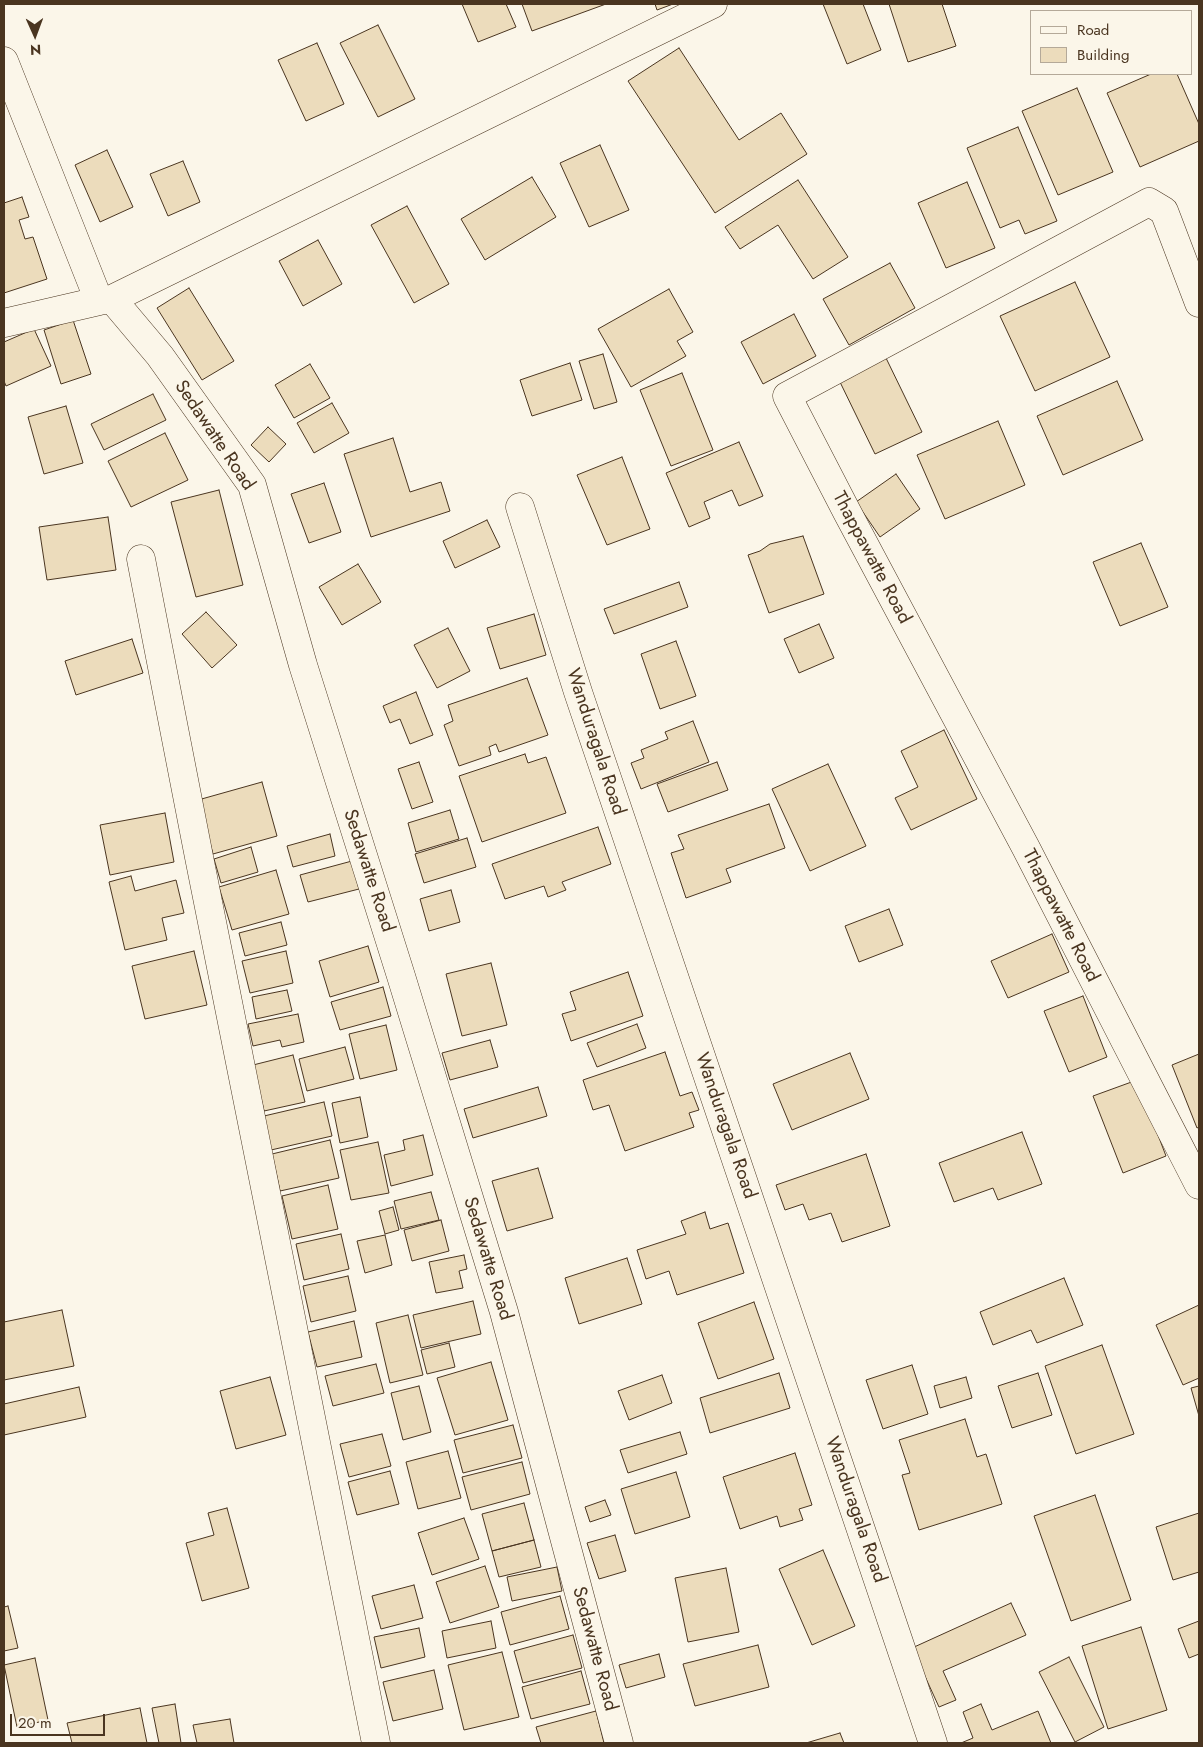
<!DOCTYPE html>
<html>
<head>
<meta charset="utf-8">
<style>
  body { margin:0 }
  #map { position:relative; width:1203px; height:1747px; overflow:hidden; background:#fbf6e9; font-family:Jost,sans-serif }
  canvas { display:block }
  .frame { position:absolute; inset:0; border:5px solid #4a3520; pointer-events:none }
  .legend { position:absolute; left:1030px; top:10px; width:162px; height:65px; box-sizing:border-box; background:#fbf6e9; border:1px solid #b4a999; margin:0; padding:6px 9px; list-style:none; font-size:15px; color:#4a3520 }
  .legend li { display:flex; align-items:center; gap:10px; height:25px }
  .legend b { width:25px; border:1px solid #b4a999 }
  .north { position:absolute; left:10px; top:10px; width:50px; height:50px; -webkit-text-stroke:4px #fbf6e9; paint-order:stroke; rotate:178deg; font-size:14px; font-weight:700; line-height:20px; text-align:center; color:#4a3520 }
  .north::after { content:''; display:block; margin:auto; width:18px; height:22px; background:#4a3520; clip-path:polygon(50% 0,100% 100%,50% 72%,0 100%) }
  .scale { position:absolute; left:10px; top:1714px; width:95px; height:22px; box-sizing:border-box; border:2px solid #4a3520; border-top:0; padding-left:6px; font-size:15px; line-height:18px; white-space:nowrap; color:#4a3520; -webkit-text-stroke:4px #fbf6e9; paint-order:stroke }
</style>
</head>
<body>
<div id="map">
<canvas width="1203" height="1747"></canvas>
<div class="frame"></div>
<ul class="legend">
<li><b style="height:6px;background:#fbf6e9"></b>Road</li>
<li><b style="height:14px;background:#ecdcbc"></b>Building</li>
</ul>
<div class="north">N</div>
<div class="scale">20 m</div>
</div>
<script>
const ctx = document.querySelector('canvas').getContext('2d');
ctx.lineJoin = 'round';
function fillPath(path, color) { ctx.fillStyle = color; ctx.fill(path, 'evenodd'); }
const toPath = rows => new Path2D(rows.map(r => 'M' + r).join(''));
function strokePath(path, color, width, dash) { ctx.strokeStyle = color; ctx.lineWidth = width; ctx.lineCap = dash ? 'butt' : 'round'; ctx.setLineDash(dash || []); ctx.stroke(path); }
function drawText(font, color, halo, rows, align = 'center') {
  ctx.font = font + ' Jost,sans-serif'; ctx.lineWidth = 4; ctx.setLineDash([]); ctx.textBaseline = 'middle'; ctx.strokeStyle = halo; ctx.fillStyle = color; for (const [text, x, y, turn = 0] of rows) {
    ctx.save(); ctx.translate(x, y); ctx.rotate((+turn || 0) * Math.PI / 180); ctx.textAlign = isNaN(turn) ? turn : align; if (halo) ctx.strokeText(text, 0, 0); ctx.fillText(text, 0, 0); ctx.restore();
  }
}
const building = toPath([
  [462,4,506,4,516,27,478,42,462,4],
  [522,4,606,4,532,31,522,4],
  [655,4,673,4,657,10,655,4],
  [823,4,863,4,881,50,847,64,823,4],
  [889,4,942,4,956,46,908,62,889,4],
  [378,25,415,99,378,117,340,43,378,25],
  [317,43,344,104,306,121,278,60,317,43],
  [679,48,739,140,781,113,807,154,715,213,628,81,679,48],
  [1151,74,1177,74,1199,124,1199,141,1140,167,1107,93,1151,74],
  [1077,88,1113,172,1058,195,1022,111,1077,88],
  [1018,127,1057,221,1025,234,1019,220,1000,228,967,148,1018,127],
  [600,145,629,210,589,227,560,163,600,145],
  [107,150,133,207,100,222,75,165,107,150],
  [183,161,200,202,168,216,150,174,183,161],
  [532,177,556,217,485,260,461,219,532,177],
  [798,180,848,257,813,279,778,225,740,249,725,227,798,180],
  [967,182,995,248,946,268,918,203,967,182],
  [22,197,29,217,19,220,25,239,33,237,47,279,4,293,4,203,22,197],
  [407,206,449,284,414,303,371,225,407,206],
  [318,240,342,284,303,306,279,261,318,240],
  [890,263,915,308,849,345,823,299,890,263],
  [1075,282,1110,357,1035,391,1000,316,1075,282],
  [189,288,234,361,202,380,157,308,189,288],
  [669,289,693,332,677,341,686,356,631,387,598,329,669,289],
  [794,314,816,356,763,384,741,342,794,314],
  [73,320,91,374,61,384,44,330,73,320],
  [34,329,51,366,6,386,4,381,4,342,34,329],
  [603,354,617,402,594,409,579,361,603,354],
  [886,358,922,432,875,454,839,380,886,358],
  [570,363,582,400,532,416,520,380,570,363],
  [310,364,330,398,294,418,275,385,310,364],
  [682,373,713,450,671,466,640,390,682,373],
  [1117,381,1143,440,1063,475,1037,416,1117,381],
  [153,394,166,420,104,450,91,424,153,394],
  [332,403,349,433,314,453,297,423,332,403],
  [66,406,83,463,44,474,28,417,66,406],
  [998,421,1025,485,945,519,917,455,998,421],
  [268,427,286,444,269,462,251,445,268,427],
  [165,433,188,480,131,507,108,461,165,433],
  [393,438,410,492,441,482,450,511,371,537,344,454,393,438],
  [739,442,763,496,739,506,732,490,704,502,710,518,689,527,666,473,739,442],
  [622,457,650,529,607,545,577,475,622,457],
  [896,474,920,509,880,537,856,502,896,474],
  [324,483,341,532,309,543,291,494,324,483],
  [219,490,243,585,196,597,171,502,219,490],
  [108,517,116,570,47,580,39,527,108,517],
  [487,520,500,547,455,568,443,541,487,520],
  [803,536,824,594,769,613,748,555,760,551,770,544,803,536],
  [1141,543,1168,607,1120,626,1093,562,1141,543],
  [358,564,381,602,342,625,319,587,358,564],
  [679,582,688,607,614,634,604,609,679,582],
  [206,612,237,645,212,668,182,634,206,612],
  [534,614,546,655,500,669,487,628,534,614],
  [819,624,834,658,799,673,784,639,819,624],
  [448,628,470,671,437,688,414,645,448,628],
  [132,639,143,673,76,695,65,661,132,639],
  [676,641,696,696,660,709,641,654,676,641],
  [527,678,548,735,499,752,496,744,489,747,491,755,459,766,444,725,453,721,448,705,527,678],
  [416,692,433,735,410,744,400,719,390,723,383,706,416,692],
  [693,721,709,762,641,789,631,763,644,758,641,750,668,739,665,732,693,721],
  [944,730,977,799,911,830,895,798,918,787,901,751,944,730],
  [525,754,528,763,546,757,566,813,482,842,459,776,525,754],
  [419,762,433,802,412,809,398,769,419,762],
  [717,762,728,790,668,812,657,784,717,762],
  [828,764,866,846,810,871,772,789,828,764],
  [262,782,277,836,213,854,198,800,262,782],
  [769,804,785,848,726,869,731,882,686,898,671,853,684,849,678,835,769,804],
  [450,810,459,839,416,852,408,823,450,810],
  [165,813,174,862,110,875,100,825,165,813],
  [598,827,611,864,562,882,566,890,548,897,544,886,505,899,492,864,598,827],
  [330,834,335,856,293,867,287,846,330,834],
  [467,838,476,867,424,883,415,854,467,838],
  [251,847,258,872,221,883,214,859,251,847],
  [352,861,359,889,308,902,300,875,352,861],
  [276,870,289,914,232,930,219,887,276,870],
  [131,876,135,891,176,880,184,913,162,918,167,940,125,950,109,882,131,876],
  [451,890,460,922,429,931,420,899,451,890],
  [889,909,903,945,859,962,845,926,889,909],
  [281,922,287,945,245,956,239,933,281,922],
  [1052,934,1069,972,1008,998,991,961,1052,934],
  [368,946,379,982,330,997,319,961,368,946],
  [194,951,207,1005,145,1019,132,966,194,951],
  [286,951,293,983,250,993,242,961,286,951],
  [491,963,507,1025,462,1036,446,974,491,963],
  [628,972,643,1016,571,1041,562,1014,576,1010,570,992,628,972],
  [383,987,391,1016,340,1030,331,1002,383,987],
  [287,990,292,1011,256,1019,252,997,287,990],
  [1083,996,1107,1057,1069,1072,1044,1011,1083,996],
  [298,1014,304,1042,282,1047,280,1040,253,1046,248,1024,298,1014],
  [637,1024,646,1048,597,1067,587,1043,637,1024],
  [386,1025,397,1070,360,1079,349,1034,386,1025],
  [490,1040,498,1067,450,1080,442,1053,490,1040],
  [345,1047,354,1079,307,1091,299,1059,345,1047],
  [665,1052,680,1096,692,1092,699,1110,689,1113,694,1127,625,1151,609,1105,593,1110,583,1080,665,1052],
  [850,1053,869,1099,792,1130,773,1084,850,1053],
  [1199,1054,1199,1127,1197,1128,1172,1065,1199,1054],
  [293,1055,305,1102,264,1111,253,1065,293,1055],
  [1137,1080,1166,1156,1123,1173,1093,1096,1137,1080],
  [538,1087,547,1116,473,1138,464,1109,538,1087],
  [360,1097,368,1137,340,1143,332,1103,360,1097],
  [324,1102,332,1136,271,1150,264,1116,324,1102],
  [1022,1132,1042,1184,998,1200,993,1188,954,1202,939,1163,1022,1132],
  [423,1135,433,1175,391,1186,384,1155,405,1150,403,1140,423,1135],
  [330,1140,339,1178,280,1191,272,1154,330,1140],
  [378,1142,389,1193,351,1200,340,1150,378,1142],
  [866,1154,890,1226,842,1242,831,1213,809,1220,803,1204,785,1210,776,1185,866,1154],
  [538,1168,553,1218,507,1231,492,1181,538,1168],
  [328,1185,338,1229,292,1239,282,1196,328,1185],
  [431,1192,439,1220,401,1229,394,1201,431,1192],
  [393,1207,399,1230,385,1234,379,1211,393,1207],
  [705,1212,710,1229,728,1223,744,1273,677,1295,669,1271,646,1279,637,1250,686,1234,681,1221,705,1212],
  [441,1220,449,1251,412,1261,404,1230,441,1220],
  [341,1234,349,1269,304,1280,296,1244,341,1234],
  [385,1235,392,1265,365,1273,357,1241,385,1235],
  [464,1255,467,1269,459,1271,463,1288,436,1293,429,1262,464,1255],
  [627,1258,642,1304,579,1324,565,1278,627,1258],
  [348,1276,356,1311,311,1322,303,1286,348,1276],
  [1064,1278,1083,1325,1037,1343,1031,1330,993,1345,980,1312,1064,1278],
  [473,1301,481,1334,421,1348,413,1315,473,1301],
  [754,1302,774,1359,718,1379,698,1323,754,1302],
  [1199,1305,1199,1378,1183,1385,1156,1325,1199,1305],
  [62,1310,74,1366,4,1380,4,1322,62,1310],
  [408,1315,423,1375,390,1383,376,1323,408,1315],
  [354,1321,362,1357,317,1367,308,1332,354,1321],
  [449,1343,455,1367,427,1374,421,1350,449,1343],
  [1102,1345,1134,1434,1076,1454,1045,1366,1102,1345],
  [491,1362,508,1420,455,1435,437,1378,491,1362],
  [376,1364,384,1393,333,1406,325,1376,376,1364],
  [912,1365,928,1414,883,1429,866,1380,912,1365],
  [779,1373,790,1408,710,1433,700,1398,779,1373],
  [1038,1373,1052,1415,1012,1428,998,1386,1038,1373],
  [662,1375,672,1403,629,1420,618,1391,662,1375],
  [270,1377,286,1435,236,1449,220,1391,270,1377],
  [966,1377,972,1398,940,1408,934,1386,966,1377],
  [419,1386,431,1432,403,1440,391,1393,419,1386],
  [1199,1386,1199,1416,1191,1388,1199,1386],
  [79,1387,86,1417,4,1435,4,1404,79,1387],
  [965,1419,977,1457,986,1454,1002,1504,919,1530,902,1475,910,1473,899,1440,965,1419],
  [513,1425,522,1458,463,1473,454,1440,513,1425],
  [680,1432,687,1454,628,1473,620,1450,680,1432],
  [382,1434,391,1466,349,1477,340,1444,382,1434],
  [448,1451,461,1498,418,1509,406,1462,448,1451],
  [795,1453,812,1505,799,1509,803,1520,780,1527,777,1516,740,1529,723,1477,795,1453],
  [522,1462,530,1494,471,1510,462,1477,522,1462],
  [390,1471,399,1504,357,1515,348,1482,390,1471],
  [676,1472,690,1517,635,1534,621,1489,676,1472],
  [1095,1495,1131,1600,1071,1621,1034,1516,1095,1495],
  [605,1500,611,1515,590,1522,585,1507,605,1500],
  [524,1503,534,1540,492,1551,482,1514,524,1503],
  [227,1508,249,1588,202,1601,186,1543,214,1535,208,1513,227,1508],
  [1199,1513,1199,1572,1173,1580,1156,1527,1199,1513],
  [464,1518,479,1559,432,1575,418,1533,464,1518],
  [615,1535,626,1571,599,1579,587,1543,615,1535],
  [534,1540,541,1567,499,1577,492,1551,534,1540],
  [823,1550,855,1626,812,1645,779,1569,823,1550],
  [485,1566,499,1607,450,1623,436,1582,485,1566],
  [557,1567,562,1591,512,1601,507,1577,557,1567],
  [726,1568,739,1632,688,1642,675,1578,726,1568],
  [414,1585,423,1618,381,1629,372,1596,414,1585],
  [560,1596,569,1629,510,1645,501,1612,560,1596],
  [1011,1603,1026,1635,943,1671,956,1700,939,1707,912,1648,1011,1603],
  [8,1606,18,1648,4,1651,4,1607,8,1606],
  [491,1621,496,1648,447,1658,442,1631,491,1621],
  [1199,1621,1199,1654,1189,1658,1178,1629,1199,1621],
  [1141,1627,1167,1710,1108,1729,1082,1646,1141,1627],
  [419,1628,425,1657,381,1668,374,1637,419,1628],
  [573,1635,582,1668,523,1683,514,1651,573,1635],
  [758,1645,769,1687,695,1706,683,1664,758,1645],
  [502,1652,519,1717,464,1730,448,1665,502,1652],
  [659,1654,665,1677,626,1688,619,1665,659,1654],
  [1069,1657,1104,1727,1075,1742,1039,1672,1069,1657],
  [35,1658,48,1720,17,1727,4,1665,35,1658],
  [434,1670,443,1709,393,1721,383,1682,434,1670],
  [581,1671,590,1704,531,1719,522,1687,581,1671],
  [175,1704,181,1743,159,1743,152,1708,175,1704],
  [981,1704,992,1730,1038,1711,1051,1743,961,1743,973,1738,963,1712,981,1704],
  [140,1708,147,1743,72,1743,67,1723,140,1708],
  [596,1711,604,1743,541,1743,536,1727,596,1711],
  [230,1719,234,1743,197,1743,193,1725,230,1719],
  [840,1733,844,1743,806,1743,840,1733]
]);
fillPath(building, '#ecdcbc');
strokePath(building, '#4a3520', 1);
const minor = toPath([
  [4,61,99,301,112,299,160,356,252,485,303,665,401,976,504,1312,619,1743],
  [112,299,713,4],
  [1199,303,1164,211,1149,202,787,396,847,512,1026,848,1199,1185],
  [4,323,99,301],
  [520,507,578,692,933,1743],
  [141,559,199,857,376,1743]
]);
strokePath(minor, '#4a3520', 29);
strokePath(minor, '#fbf6e9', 28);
drawText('19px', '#4a3520', '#fbf6e9', [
  ["Sedawatte Road",214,436,56],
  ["Thappawatte Road",871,558,62],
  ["Wanduragala Road",595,742,72],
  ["Sedawatte Road",368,871,72],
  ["Thappawatte Road",1060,916,63],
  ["Wanduragala Road",725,1126,71],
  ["Sedawatte Road",487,1259,73],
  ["Wanduragala Road",855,1510,71],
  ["Sedawatte Road",594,1649,75]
]);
</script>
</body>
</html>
